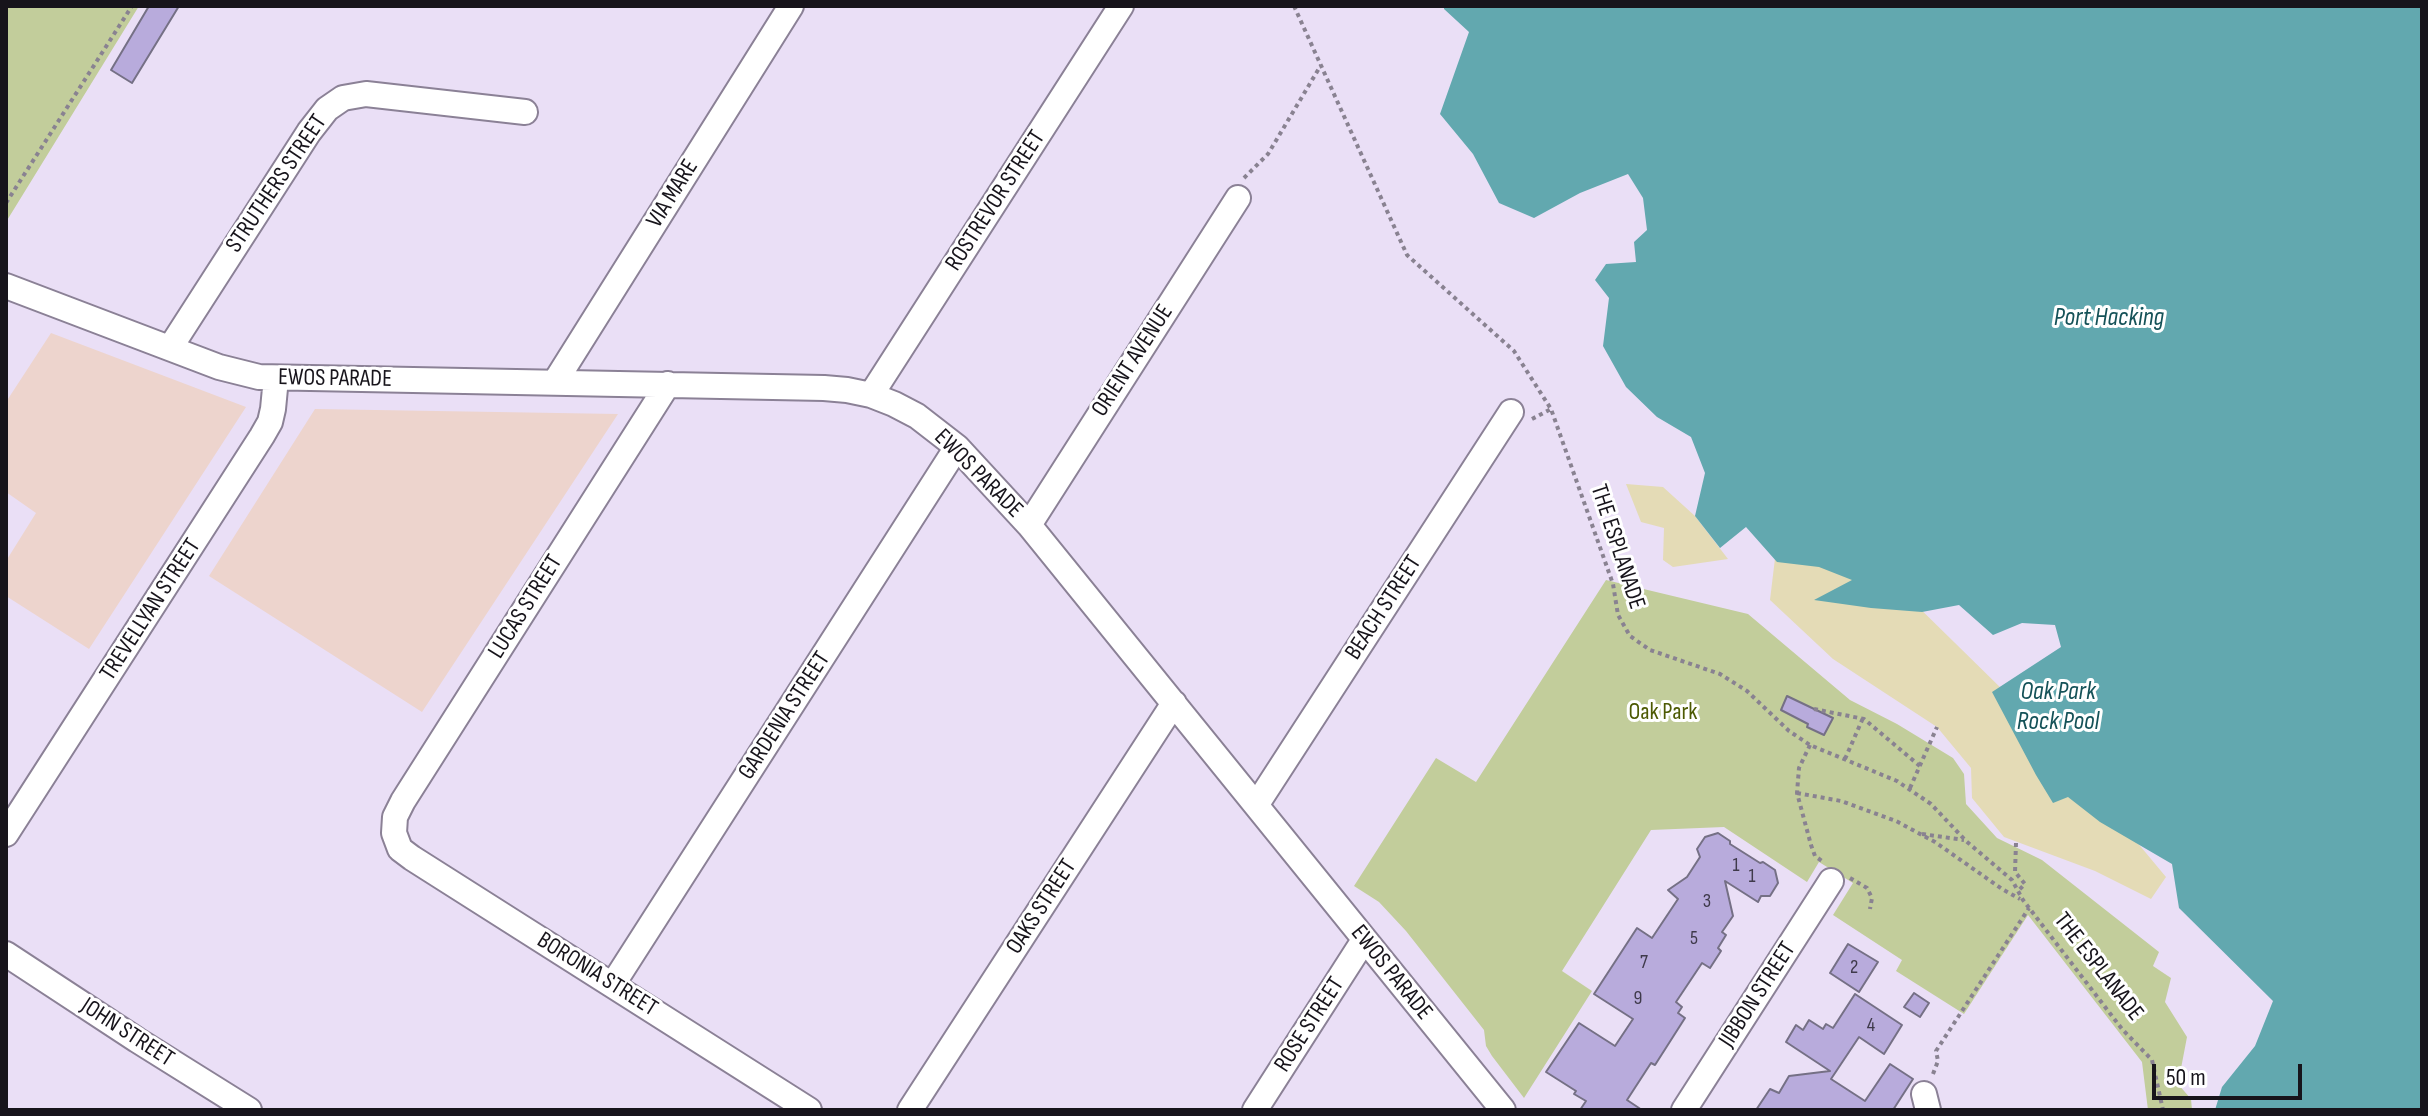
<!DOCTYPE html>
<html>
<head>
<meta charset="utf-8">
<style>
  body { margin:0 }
  #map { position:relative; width:2428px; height:1116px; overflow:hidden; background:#eadff6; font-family:"Sofia Sans Condensed",sans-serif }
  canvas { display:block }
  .frame { position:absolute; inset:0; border:8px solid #17141b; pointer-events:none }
  .scale { position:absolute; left:2152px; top:1064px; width:150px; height:36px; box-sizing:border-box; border:4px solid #17141b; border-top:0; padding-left:10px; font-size:24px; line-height:28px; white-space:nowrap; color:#17141b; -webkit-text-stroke:6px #fff; paint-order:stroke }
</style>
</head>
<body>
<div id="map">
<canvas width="2428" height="1116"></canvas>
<div class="frame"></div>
<div class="scale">50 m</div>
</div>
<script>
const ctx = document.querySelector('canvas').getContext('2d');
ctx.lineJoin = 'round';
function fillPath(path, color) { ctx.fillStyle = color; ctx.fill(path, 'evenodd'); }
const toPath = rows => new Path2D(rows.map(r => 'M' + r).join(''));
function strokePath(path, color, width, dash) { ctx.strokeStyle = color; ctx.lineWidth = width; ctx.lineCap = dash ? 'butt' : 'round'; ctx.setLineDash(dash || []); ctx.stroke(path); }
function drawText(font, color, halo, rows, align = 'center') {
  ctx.font = font + ' "Sofia Sans Condensed",sans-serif'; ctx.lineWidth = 6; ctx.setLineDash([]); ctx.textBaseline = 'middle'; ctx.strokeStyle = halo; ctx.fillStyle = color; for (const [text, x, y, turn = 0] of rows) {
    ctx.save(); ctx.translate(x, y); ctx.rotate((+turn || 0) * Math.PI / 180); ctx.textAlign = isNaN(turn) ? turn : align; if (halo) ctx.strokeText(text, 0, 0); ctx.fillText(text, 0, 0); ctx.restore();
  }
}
fillPath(toPath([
  [51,333,246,407,89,649,6,596,6,561,36,513,6,492,6,402],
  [315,409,618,414,422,712,209,576]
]), '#edd4cd');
fillPath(toPath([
  [6,6,139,6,6,222],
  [1606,580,1748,614,1850,700,1897,724,1953,758,1964,774,1966,804,1997,838,2042,860,2159,952,2153,966,2171,978,2165,1002,2187,1037,2178,1084,2191,1099,2192,1110,2148,1110,2142,1062,2028,915,1964,1014,1896,971,1902,960,1833,915,1853,883,1819,862,1807,882,1724,827,1651,830,1562,971,1592,991,1524,1098,1492,1056,1486,1046,1484,1030,1406,931,1379,902,1354,886,1436,758,1476,782]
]), '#c2cd9b');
fillPath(toPath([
  [1626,484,1663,487,1695,516,1728,559,1673,567,1663,560,1664,528,1641,522],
  [1776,550,1903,592,2006,693,2086,781,2166,877,2151,899,2095,871,2004,837,1972,798,1971,768,1937,727,1833,659,1770,600]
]), '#e4dbb6');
fillPath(toPath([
  [1444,6,2422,6,2422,1110,2215,1110,2222,1087,2255,1046,2273,1001,2179,908,2172,864,2100,822,2068,797,2053,803,2036,775,1992,692,2061,647,2055,625,2022,623,1993,635,1959,605,1922,612,1871,608,1814,600,1852,580,1819,567,1777,562,1746,527,1720,548,1695,516,1705,473,1691,437,1657,417,1626,387,1603,346,1609,298,1595,280,1606,264,1636,262,1634,242,1647,230,1643,198,1628,174,1580,193,1534,218,1499,203,1473,154,1440,114,1469,32,1444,9]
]), '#62a8af');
const building = toPath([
  [149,6,179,6,132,83,111,70,149,6],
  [1787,696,1833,718,1824,735,1807,727,1808,724,1781,710,1787,696],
  [1718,833,1730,841,1730,844,1760,863,1763,862,1775,870,1778,883,1770,896,1761,896,1758,902,1725,881,1733,916,1722,932,1726,935,1718,948,1721,951,1710,968,1702,963,1676,1002,1682,1007,1678,1013,1685,1018,1655,1065,1651,1063,1627,1100,1642,1110,1580,1110,1586,1101,1574,1094,1576,1091,1546,1072,1579,1023,1615,1046,1633,1019,1594,994,1637,928,1652,938,1678,899,1668,890,1687,877,1700,857,1697,849,1705,837,1718,833],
  [1848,944,1878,962,1859,992,1830,973,1848,944],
  [1914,993,1929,1003,1920,1017,1904,1007,1914,993],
  [1855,994,1902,1025,1884,1054,1859,1037,1831,1079,1865,1101,1890,1064,1913,1079,1893,1110,1756,1110,1770,1089,1779,1093,1789,1076,1830,1071,1786,1042,1796,1025,1803,1030,1809,1020,1823,1029,1826,1024,1833,1028,1855,994]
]);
fillPath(building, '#b8abdc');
strokePath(building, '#757085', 2);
const minor = toPath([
  [6,286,219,367,259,377,824,388,847,390,871,395,894,404,917,416,957,447,1029,525,1503,1110],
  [170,348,309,132,327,109,343,98,366,94,525,112],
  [555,382,791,6],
  [668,384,403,801,395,817,394,833,400,849,412,858,809,1110],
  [871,395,1121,6],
  [1029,525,1238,198],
  [1257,804,1511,412],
  [6,834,262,436,270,422,273,409,276,378],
  [6,954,137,1040,249,1110],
  [613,984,957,447],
  [1924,1094,1928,1110],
  [910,1110,1174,703],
  [1255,1110,1364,940],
  [1684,1110,1831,881]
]);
strokePath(minor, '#8b8196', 28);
strokePath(toPath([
  [1294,6,1407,255,1514,351,1551,409,1613,584,1618,615,1630,636,1650,650,1720,674,1747,691,1789,731,1810,745,1897,781,1931,804,1966,841,2012,880,2023,900,2122,1029,2152,1060,2163,1110],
  [1244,178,1268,154,1321,65],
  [6,203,132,6],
  [1532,419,1551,409],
  [1814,709,1864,719,1921,767],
  [1810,745,1799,768,1797,793,1811,845,1815,856,1822,861],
  [1845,759,1863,718],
  [1910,788,1937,727],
  [1797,793,1841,801,1896,821,1935,842,2002,889,2020,899],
  [1922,834,1964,840],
  [2016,843,2015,872,2025,884,2018,891],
  [1850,878,1867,888,1872,898,1870,909],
  [1933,1074,1938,1061,1936,1051,2029,908]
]), '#898291', 4, [4, 4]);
strokePath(minor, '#fff', 24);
drawText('20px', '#3f3a4b', null, [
  ["1",1736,866],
  ["1",1752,877],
  ["3",1707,902],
  ["5",1694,939],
  ["7",1644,963],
  ["2",1854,968],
  ["9",1638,999],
  ["4",1871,1026]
]);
drawText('24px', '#17141b', '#fff', [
  ["STRUTHERS STREET",277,184,-56],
  ["VIA MARE",673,194,-58],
  ["ROSTREVOR STREET",996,201,-57],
  ["ORIENT AVENUE",1133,361,-57],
  ["EWOS PARADE",335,379,1],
  ["EWOS PARADE",978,474,45],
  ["THE ESPLANADE",1617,547,72],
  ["LUCAS STREET",526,607,-58],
  ["BEACH STREET",1384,608,-57],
  ["TREVELLYAN STREET",151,610,-57],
  ["GARDENIA STREET",785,716,-57],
  ["OAKS STREET",1042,907,-57],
  ["THE ESPLANADE",2098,967,52],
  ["EWOS PARADE",1391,973,51],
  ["BORONIA STREET",597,975,32],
  ["JIBBON STREET",1758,995,-57],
  ["ROSE STREET",1310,1025,-57],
  ["JOHN STREET",127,1033,33]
]);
drawText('24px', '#4d5a03', '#fff', [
  ["Oak Park",1663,713]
]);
drawText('italic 26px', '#155258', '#fff', [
  ["Port Hacking",2109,318],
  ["Oak Park",2058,692],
  ["Rock Pool",2058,722]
]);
</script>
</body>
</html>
